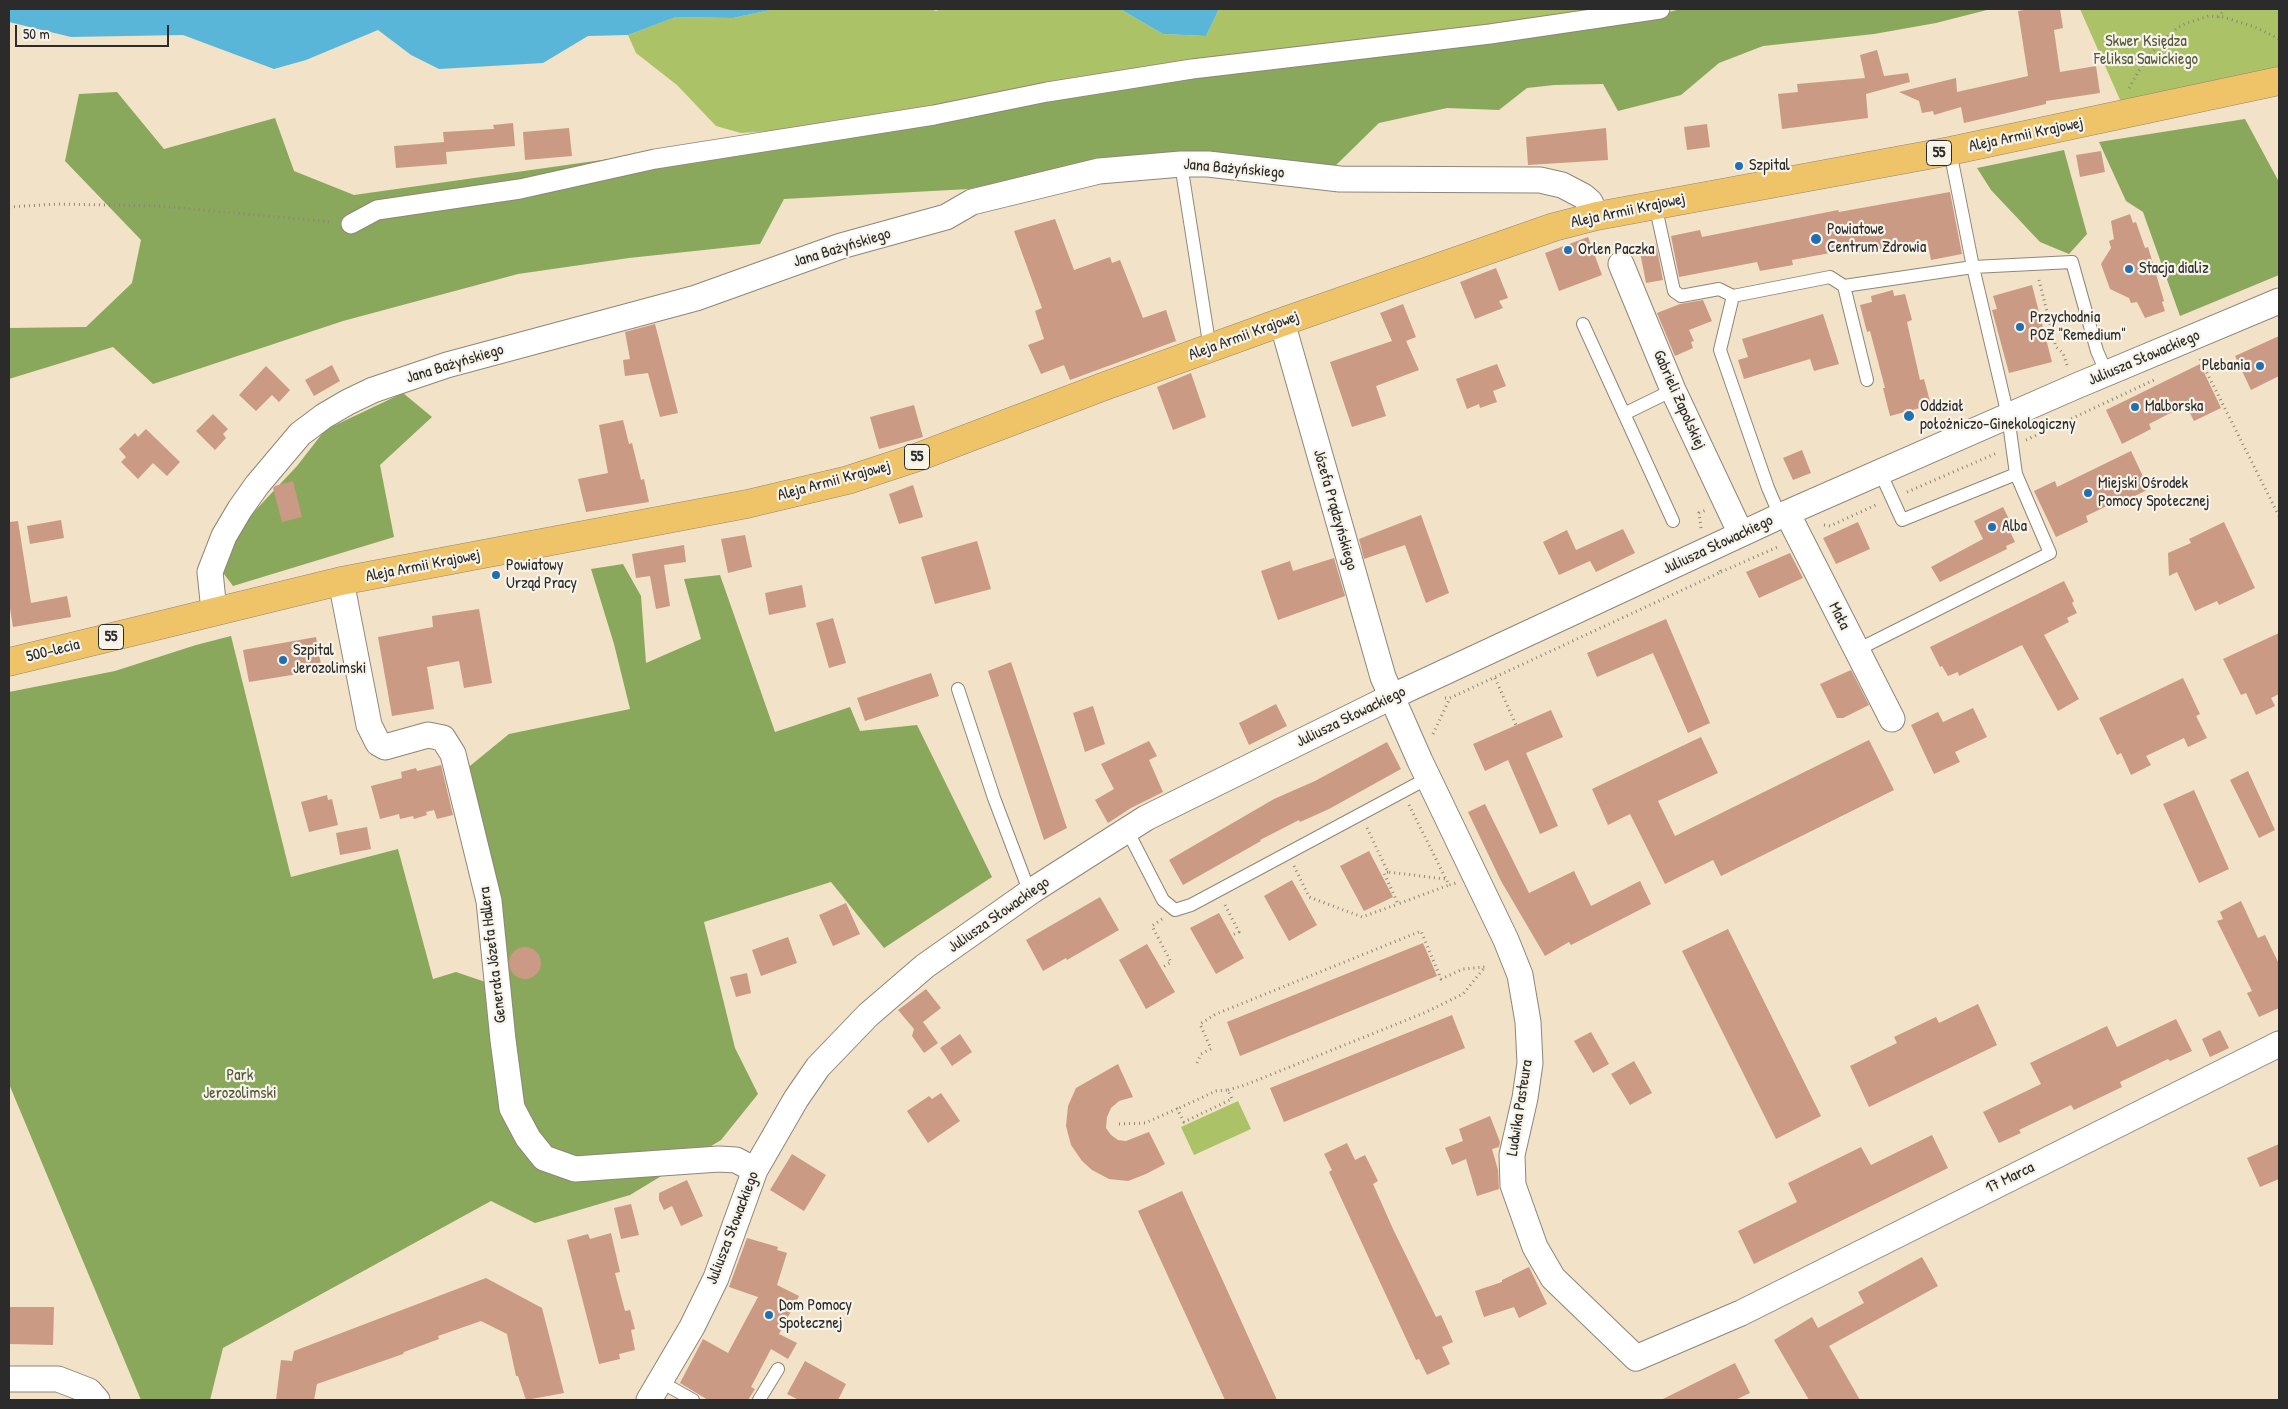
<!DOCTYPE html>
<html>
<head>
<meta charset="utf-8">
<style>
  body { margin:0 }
  #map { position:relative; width:2288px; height:1409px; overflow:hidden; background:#f2e2c7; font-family:"Patrick Hand",sans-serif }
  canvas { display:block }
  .frame { position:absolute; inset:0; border:10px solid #2b2b2b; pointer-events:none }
  .scale { position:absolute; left:15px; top:25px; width:154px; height:22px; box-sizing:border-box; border:2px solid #2b2b2b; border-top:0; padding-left:6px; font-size:15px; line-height:18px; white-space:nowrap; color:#2b2b2b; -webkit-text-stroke:4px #f7f3e8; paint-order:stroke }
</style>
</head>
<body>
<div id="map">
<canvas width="2288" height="1409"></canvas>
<div class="frame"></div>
<div class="scale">50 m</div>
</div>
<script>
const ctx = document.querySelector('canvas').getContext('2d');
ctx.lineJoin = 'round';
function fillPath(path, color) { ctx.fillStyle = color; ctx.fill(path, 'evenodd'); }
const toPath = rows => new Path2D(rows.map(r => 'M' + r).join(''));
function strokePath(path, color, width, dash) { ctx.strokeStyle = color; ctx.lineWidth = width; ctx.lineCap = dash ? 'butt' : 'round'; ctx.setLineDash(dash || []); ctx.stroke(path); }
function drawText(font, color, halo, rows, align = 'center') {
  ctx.font = font + ' "Patrick Hand",sans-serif'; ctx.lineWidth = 4.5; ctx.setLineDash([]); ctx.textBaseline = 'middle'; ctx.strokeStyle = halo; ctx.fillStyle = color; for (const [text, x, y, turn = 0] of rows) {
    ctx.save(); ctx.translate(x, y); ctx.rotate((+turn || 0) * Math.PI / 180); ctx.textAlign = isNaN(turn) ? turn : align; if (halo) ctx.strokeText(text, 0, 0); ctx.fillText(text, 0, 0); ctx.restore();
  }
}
fillPath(toPath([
  [775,9,931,9,936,11,941,9,1120,9,1163,34,1206,36,1219,9,1629,9,801,129,741,133,716,126,677,85,636,53,628,35,676,17,733,18],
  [2080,9,2278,9,2279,67,2121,102],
  [1238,1101,1251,1129,1194,1155,1181,1127]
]), '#acc266');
fillPath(toPath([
  [1681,9,1991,9,1936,23,1874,34,1763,46,1719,63,1681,95,1618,111,1603,84,1554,85,1527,88,1499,110,1447,108,1379,123,1332,169,1095,161,969,189,784,199,760,244,629,258,518,274,343,321,153,384,113,347,9,379,9,328,86,327,132,283,141,240,65,161,79,94,117,92,164,149,275,118,294,171,354,195,1048,97,1652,16],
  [2245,119,2279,182,2279,275,2180,316,2143,212,2126,201,2099,142],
  [2064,150,2087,234,2069,254,2040,242,1991,190,1977,168],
  [403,393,432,417,380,465,394,537,233,586,221,570,235,532,297,466,325,430],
  [623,564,641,596,646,663,701,639,684,579,720,575,775,732,850,707,860,731,917,725,992,877,884,948,831,882,704,922,735,1048,758,1094,721,1140,630,1195,535,1223,491,1201,223,1348,210,1400,141,1400,9,1084,9,692,115,671,196,645,231,636,291,877,398,849,433,979,456,972,506,989,465,770,509,734,630,709,614,644,591,569]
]), '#89a85b');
fillPath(toPath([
  [9,9,775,9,733,18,676,17,628,35,588,36,543,63,439,69,411,55,378,30,306,60,274,69,183,35,71,37,9,22],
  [1120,9,1219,9,1206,36,1163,34]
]), '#5ab6d8');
fillPath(toPath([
  [2030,9,2060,9,2063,28,2054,30,2060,72,2096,66,2100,93,2046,101,2046,104,1964,123,1961,107,1934,115,1933,111,1922,113,1919,101,1899,92,1956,78,1957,92,2028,76,2018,11],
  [1877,50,1884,76,1908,73,1910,82,1866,94,1868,118,1782,129,1778,94,1798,92,1797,84,1865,78,1860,55],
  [513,123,515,146,446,152,447,164,396,168,394,146,444,142,443,132,494,129,493,125],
  [1707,124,1710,147,1687,150,1684,127],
  [569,128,572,156,525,160,523,132],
  [1606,128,1608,160,1528,165,1526,137],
  [2101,151,2105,172,2080,177,2076,155],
  [1950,192,1962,254,1931,260,1927,240,1859,253,1858,248,1792,260,1793,265,1760,271,1757,262,1679,277,1671,236,1700,230,1702,237,1838,210,1839,212],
  [2130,214,2133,223,2136,222,2145,248,2148,247,2164,301,2162,302,2165,311,2145,318,2137,302,2131,303,2129,298,2110,289,2101,264,2111,248,2109,241,2114,239,2111,221],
  [1055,219,1074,270,1110,257,1112,263,1120,260,1143,318,1166,310,1176,341,1070,380,1064,365,1041,374,1028,345,1044,339,1035,311,1042,308,1014,231],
  [1588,237,1602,275,1559,291,1545,253],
  [1656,244,1663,280,1646,283,1639,247],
  [1496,268,1508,298,1499,301,1503,308,1475,319,1460,282],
  [2032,285,2052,362,2009,373,1992,310,1997,309,1993,296],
  [1893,290,1894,296,1905,294,1912,320,1907,322,1920,380,1924,379,1931,405,1890,416,1883,388,1885,388,1870,331,1867,332,1860,305,1872,302,1871,296],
  [1703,300,1712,321,1689,330,1694,341,1691,342,1693,348,1675,356,1657,313,1680,304],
  [1403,304,1416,337,1406,341,1419,370,1376,386,1386,416,1352,427,1330,362,1392,341,1380,313],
  [1823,314,1839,364,1814,371,1810,359,1744,379,1738,360,1748,357,1742,339],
  [655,324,678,413,660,417,648,373,625,376,623,360,630,359,625,332],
  [2279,336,2279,376,2251,390,2235,356],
  [1497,364,1506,386,1493,391,1497,402,1480,408,1479,404,1467,409,1456,379],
  [2200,364,2221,408,2194,421,2186,405,2149,424,2151,429,2122,444,2106,410],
  [332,365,340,381,314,396,305,380],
  [266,366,290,390,279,402,272,395,256,411,239,395],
  [1191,373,1206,417,1173,430,1157,387],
  [914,405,923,437,879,449,870,417],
  [213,414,228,429,223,434,226,438,215,450,196,431],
  [623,420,629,444,632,443,641,480,644,479,649,502,586,512,578,479,608,473,599,425],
  [146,429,180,462,167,476,153,463,138,479,121,462,126,457,119,449,135,433,138,437],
  [1802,450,1811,473,1793,480,1783,458],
  [2131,451,2149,489,2129,499,2128,496,2086,516,2088,522,2056,537,2034,491,2055,481,2057,487],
  [293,481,302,517,282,522,273,488,275,486],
  [913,485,923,517,899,524,889,494],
  [2003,507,2011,523,2007,525,2015,542,2006,546,2007,549,1940,582,1931,567,1983,539,1974,521],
  [1421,515,1449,593,1426,603,1405,545,1364,559,1359,539],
  [61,520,64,538,30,544,27,526],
  [18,521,31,603,67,596,71,617,13,627,9,602,9,522],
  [1858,522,1870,549,1836,564,1823,538],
  [2224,522,2255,588,2219,605,2217,601,2195,611,2177,572,2169,576,2168,553,2191,543,2189,539],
  [1623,529,1635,553,1596,572,1590,561,1559,575,1543,542,1567,530,1576,550],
  [745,535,752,567,728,573,721,539],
  [977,541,991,589,935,604,921,557],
  [684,545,686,562,664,565,670,606,656,609,650,576,636,578,632,554],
  [1790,553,1803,578,1759,598,1746,572],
  [1334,558,1345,596,1278,620,1261,571,1290,561,1293,571],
  [2064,581,2074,601,2072,603,2077,613,2067,618,2069,622,2044,635,2079,699,2058,711,2022,645,1959,676,1958,672,1948,676,1942,666,1940,667,1930,647],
  [802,585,806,607,769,615,765,593],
  [479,609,492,683,464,688,459,661,427,667,434,709,392,716,378,637,433,627,432,616],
  [833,618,846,663,829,668,816,623],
  [1666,619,1710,723,1688,733,1653,653,1597,677,1587,653],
  [2279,633,2279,694,2271,698,2275,706,2256,715,2246,693,2241,695,2223,659],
  [316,637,322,670,249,682,243,650],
  [1011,662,1067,828,1044,840,988,671],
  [1851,670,1869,705,1843,718,1837,718,1820,684],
  [931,673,939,696,865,721,857,698],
  [2183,678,2200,714,2196,716,2207,738,2188,747,2184,738,2146,756,2151,765,2131,775,2121,753,2117,755,2099,718],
  [1276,704,1287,726,1249,745,1239,723],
  [1093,706,1105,744,1085,752,1073,713],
  [1973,708,1987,737,1955,752,1960,762,1934,774,1911,725,1938,712,1943,722],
  [1551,710,1563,737,1526,753,1558,826,1540,834,1508,760,1485,771,1473,744],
  [1701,737,1718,773,1658,801,1675,836,1869,740,1894,790,1721,876,1713,860,1665,884,1630,814,1608,825,1592,789],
  [1149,741,1157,756,1149,760,1163,792,1131,808,1108,823,1095,800,1114,789,1101,764],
  [1387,742,1401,769,1329,809,1300,822,1299,820,1260,840,1261,841,1183,885,1169,860,1274,799,1315,781],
  [441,765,453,815,437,819,434,810,426,812,427,815,414,819,413,816,400,819,399,814,380,819,371,786,402,778,401,772,416,768,417,771],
  [2248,771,2275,830,2259,838,2230,780],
  [2194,790,2229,869,2199,883,2163,804],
  [327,795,328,800,332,799,338,825,309,832,301,802],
  [1485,804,1529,893,1574,871,1591,906,1640,881,1651,904,1571,945,1569,942,1545,956,1501,881,1468,812],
  [367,827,371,849,340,855,336,833],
  [1369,851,1393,897,1364,911,1340,866],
  [1292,880,1317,925,1289,941,1264,896],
  [1100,897,1119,930,1067,960,1066,958,1043,971,1026,940],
  [2241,901,2258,938,2265,935,2279,964,2279,1008,2259,1017,2247,993,2252,991,2217,921,2223,919,2220,912],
  [846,903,860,934,833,946,819,915],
  [1219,913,1244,958,1216,974,1190,928],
  [1728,929,1821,1116,1776,1139,1682,951],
  [788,937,797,963,761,976,752,950],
  [1423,943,1437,976,1240,1056,1227,1022],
  [1147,944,1175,992,1146,1009,1119,960],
  '509 963a16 16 0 1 1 32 0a16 16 0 1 1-32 0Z',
  [747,973,751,993,736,997,730,977],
  [926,989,941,1008,923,1022,938,1043,924,1053,912,1036,914,1029,898,1010],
  [1978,1004,1997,1045,1869,1107,1850,1066,1897,1043,1894,1037,1936,1017,1939,1023],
  [1452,1015,1465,1048,1284,1122,1270,1088],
  [2176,1019,2192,1051,2170,1061,2168,1059,2120,1082,2122,1087,2074,1110,2071,1105,2019,1130,2021,1133,1999,1143,1983,1112,2041,1084,2030,1063,2107,1026,2117,1047],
  [2220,1030,2229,1048,2210,1057,2202,1039],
  [1591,1032,1609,1064,1593,1073,1574,1041],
  [960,1034,972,1052,952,1066,940,1048],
  [1634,1061,1652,1093,1630,1105,1611,1074],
  [1118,1064,1133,1097,1119,1101,1111,1108,1107,1117,1106,1128,1111,1135,1118,1140,1126,1141,1149,1132,1165,1164,1146,1174,1128,1181,1109,1179,1092,1170,1082,1161,1071,1145,1066,1126,1068,1106,1076,1088],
  [941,1093,960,1121,928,1143,907,1111,929,1096,932,1099],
  [1490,1116,1500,1142,1499,1147,1492,1149,1498,1170,1499,1189,1477,1196,1466,1159,1452,1165,1445,1148,1463,1141,1459,1129],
  [1932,1135,1948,1168,1754,1264,1738,1231,1797,1202,1788,1183,1861,1147,1871,1165],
  [1347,1143,1355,1160,1365,1155,1378,1181,1373,1184,1393,1229,1436,1317,1441,1315,1453,1342,1442,1347,1450,1364,1427,1375,1419,1359,1416,1360,1329,1172,1332,1170,1324,1154],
  [2279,1144,2279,1179,2260,1187,2247,1158],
  [792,1154,826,1175,804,1211,770,1190],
  [687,1180,703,1216,681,1226,672,1206,664,1210,659,1200,659,1193],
  [1182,1191,1277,1400,1225,1400,1138,1211],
  [631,1204,639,1235,621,1239,614,1208],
  [611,1233,620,1272,615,1273,625,1311,630,1310,635,1329,631,1330,635,1350,619,1354,620,1359,599,1364,567,1240,588,1234,590,1239],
  [747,1238,778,1247,777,1250,787,1253,777,1285,799,1296,779,1334,797,1343,788,1359,771,1349,751,1387,755,1389,748,1400,708,1400,680,1383,703,1339,728,1353,758,1297,729,1287],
  [1922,1257,1938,1286,1829,1346,1860,1400,1809,1400,1774,1340,1812,1317,1818,1328,1864,1303,1858,1292],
  [1529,1267,1547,1304,1519,1318,1514,1307,1484,1317,1475,1291,1502,1282,1502,1280],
  [486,1278,542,1308,564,1393,526,1400,518,1376,516,1376,507,1334,481,1321,438,1336,439,1339,404,1352,403,1354,317,1384,314,1400,276,1400,281,1360,292,1361,294,1351],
  [9,1307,54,1307,53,1345,9,1344],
  [805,1361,846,1384,838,1400,799,1400,787,1394],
  [1735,1363,1750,1393,1735,1400,1661,1400]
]), '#ca9a84');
const service = toPath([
  [1181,164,1210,349],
  [1655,204,1674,291,1681,296,1719,289,1733,296,1830,277,1844,286,1973,267,2072,262,2097,351,2107,374],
  [1844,286,1867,380],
  [1733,296,1720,350,1768,488,1780,516],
  [1583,324,1673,521],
  [1624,414,1673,390],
  [1880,472,1902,520,2016,474,2008,416,1973,267,1950,151],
  [1857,650,2050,553,2016,474],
  [958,689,994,798,1025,880,1033,890],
  [1127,830,1163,900,1175,910,1191,905,1428,778],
  [661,1382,693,1400],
  [759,1400,778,1369]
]);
const pedestrian = toPath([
  [351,224,377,210,520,189,655,159,934,115,1047,92,1192,69,1490,34,1660,9]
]);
const minor = toPath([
  [1621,264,1673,390,1741,534],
  [1282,322,1383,677,1420,761,1506,940,1520,975,1528,1022,1530,1063,1525,1098,1512,1155,1513,1185,1535,1247,1553,1278,1636,1358,1741,1313,2279,1044],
  [1787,513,1892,719],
  [341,581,369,725,378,743,385,747,428,735,443,738,453,754,489,901,503,1040,512,1108,528,1138,544,1158,575,1169,719,1159,736,1160,755,1170],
  [214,611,210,572,224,536,240,509,257,485,300,434,324,416,348,402,373,390,447,365,696,298,841,246,946,217,972,202,1099,171,1181,164,1208,164,1340,179,1540,180,1562,185,1583,196,1590,202,1597,216],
  [9,1379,58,1379,89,1391,97,1400],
  [649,1400,692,1327,716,1278,755,1170,796,1099,818,1067,868,1015,925,966,1033,890,1146,818,1391,697,1780,516,2074,387,2279,301]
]);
const primary = toPath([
  [9,662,341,581,747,504,848,480,918,457,1105,386,1282,322,1554,227,1597,216,1950,151,2279,81]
]);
strokePath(service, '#8e8679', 14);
strokePath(pedestrian, '#8e8679', 21);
strokePath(minor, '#8e8679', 27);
strokePath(primary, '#8e8679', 29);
strokePath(toPath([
  [2218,17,2225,9],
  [2129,88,2145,60,2157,47,2177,28,2187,23,2209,16,2223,17,2255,27,2279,39],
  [9,207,57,204,158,206,332,222],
  [1593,241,1600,256],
  [2039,280,2056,347,2063,353,2067,365],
  [2200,359,2279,516],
  [2026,440,2156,379],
  [1907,492,1997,453],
  [1824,525,1830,526,1878,504],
  [1701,528,1699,513,1706,510],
  [1721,572,1780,546],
  [1495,678,1516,725],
  [1445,698,1450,698,1721,572,1719,568],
  [1433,734,1450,698],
  [1409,805,1449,885,1456,883],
  [1367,828,1388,872,1445,879],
  [1294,866,1309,897,1362,917,1398,904],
  [1388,872,1384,873,1398,904,1449,885],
  [1225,905,1239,932,1232,935],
  [1162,919,1152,926,1171,962,1163,967],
  [1197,1063,1201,1054,1211,1049,1200,1024,1216,1014,1421,931,1441,979,1463,969,1485,967],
  [1228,1090,1245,1085,1424,1013,1463,994,1485,967],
  [1119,1124,1145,1123,1177,1109,1184,1122,1232,1099,1228,1090,1216,1091,1177,1109]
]), '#8e8679', 3, [1, 4]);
strokePath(service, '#fff', 12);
strokePath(pedestrian, '#fff', 19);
strokePath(minor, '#fff', 25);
strokePath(primary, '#efc469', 28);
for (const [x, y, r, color] of [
  [1739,166,5,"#1f6fb2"],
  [1816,239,6,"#1f6fb2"],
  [1568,250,5,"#1f6fb2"],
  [2129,269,5,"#1f6fb2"],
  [2020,327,5,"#1f6fb2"],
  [2260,366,5,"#1f6fb2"],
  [2135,407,5,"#1f6fb2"],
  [1909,416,6,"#1f6fb2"],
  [2088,493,5,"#1f6fb2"],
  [1992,527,5,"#1f6fb2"],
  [496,575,5,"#1f6fb2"],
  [283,660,5,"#1f6fb2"],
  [769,1315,5,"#1f6fb2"]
]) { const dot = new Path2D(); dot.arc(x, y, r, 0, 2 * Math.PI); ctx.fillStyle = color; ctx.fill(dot); strokePath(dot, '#f7f3e8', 2); }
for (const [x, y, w] of [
  [1939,153,25],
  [917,457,25],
  [111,637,25]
]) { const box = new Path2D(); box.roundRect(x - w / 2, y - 12.5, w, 25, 4); ctx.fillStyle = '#f7f3e8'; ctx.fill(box); strokePath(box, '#2b2b2b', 1); }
drawText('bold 15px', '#2b2b2b', null, [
  ["55",1939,153],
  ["55",917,457],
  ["55",111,637]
]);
drawText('16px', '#52583d', '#f7f3e8', [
  ["Skwer Księdza",2146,42],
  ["Feliksa Sawickiego",2146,60],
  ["Park",240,1076],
  ["Jerozolimski",240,1094]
]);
drawText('16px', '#2b2b2b', '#f7f3e8', [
  ["Aleja Armii Krajowej",2026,135,-12],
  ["Jana Bażyńskiego",1234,169,5],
  ["Aleja Armii Krajowej",1628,211,-12],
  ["Jana Bażyńskiego",842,248,-17],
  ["Aleja Armii Krajowej",1244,336,-20],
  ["Juliusza Słowackiego",2144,358,-23],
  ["Jana Bażyńskiego",455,364,-17],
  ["Gabrieli Zapolskiej",1679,400,66],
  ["Aleja Armii Krajowej",834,481,-15],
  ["Józefa Prądzyńskiego",1335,510,74],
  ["Juliusza Słowackiego",1718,545,-25],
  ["Aleja Armii Krajowej",423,566,-11],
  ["Mała",1839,616,63],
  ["500-lecia",53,651,-14],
  ["Juliusza Słowackiego",1351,717,-26],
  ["Juliusza Słowackiego",999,915,-35],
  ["Generała Józefa Hallera",493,955,-97],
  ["Ludwika Pasteura",1520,1108,-81],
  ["17 Marca",2010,1178,-26],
  ["Juliusza Słowackiego",733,1228,-69]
]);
drawText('16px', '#2b2b2b', '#f7f3e8', [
  ["Szpital",1749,166],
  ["Powiatowe",1827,230],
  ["Centrum Zdrowia",1827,248],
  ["Orlen Paczka",1578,250],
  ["Stacja dializ",2139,269],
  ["Przychodnia",2030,318],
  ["POZ \"Remedium\"",2030,336],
  ["Plebania",2250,366,"right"],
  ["Oddział",1920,407],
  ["położniczo-Ginekologiczny",1920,425],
  ["Malborska",2145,407],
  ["Miejski Ośrodek",2098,484],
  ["Pomocy Społecznej",2098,502],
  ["Alba",2002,527],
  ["Powiatowy",506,566],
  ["Urząd Pracy",506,584],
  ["Szpital",293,651],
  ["Jerozolimski",293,669],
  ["Dom Pomocy",779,1306],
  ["Społecznej",779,1324]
], 'left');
</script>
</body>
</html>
